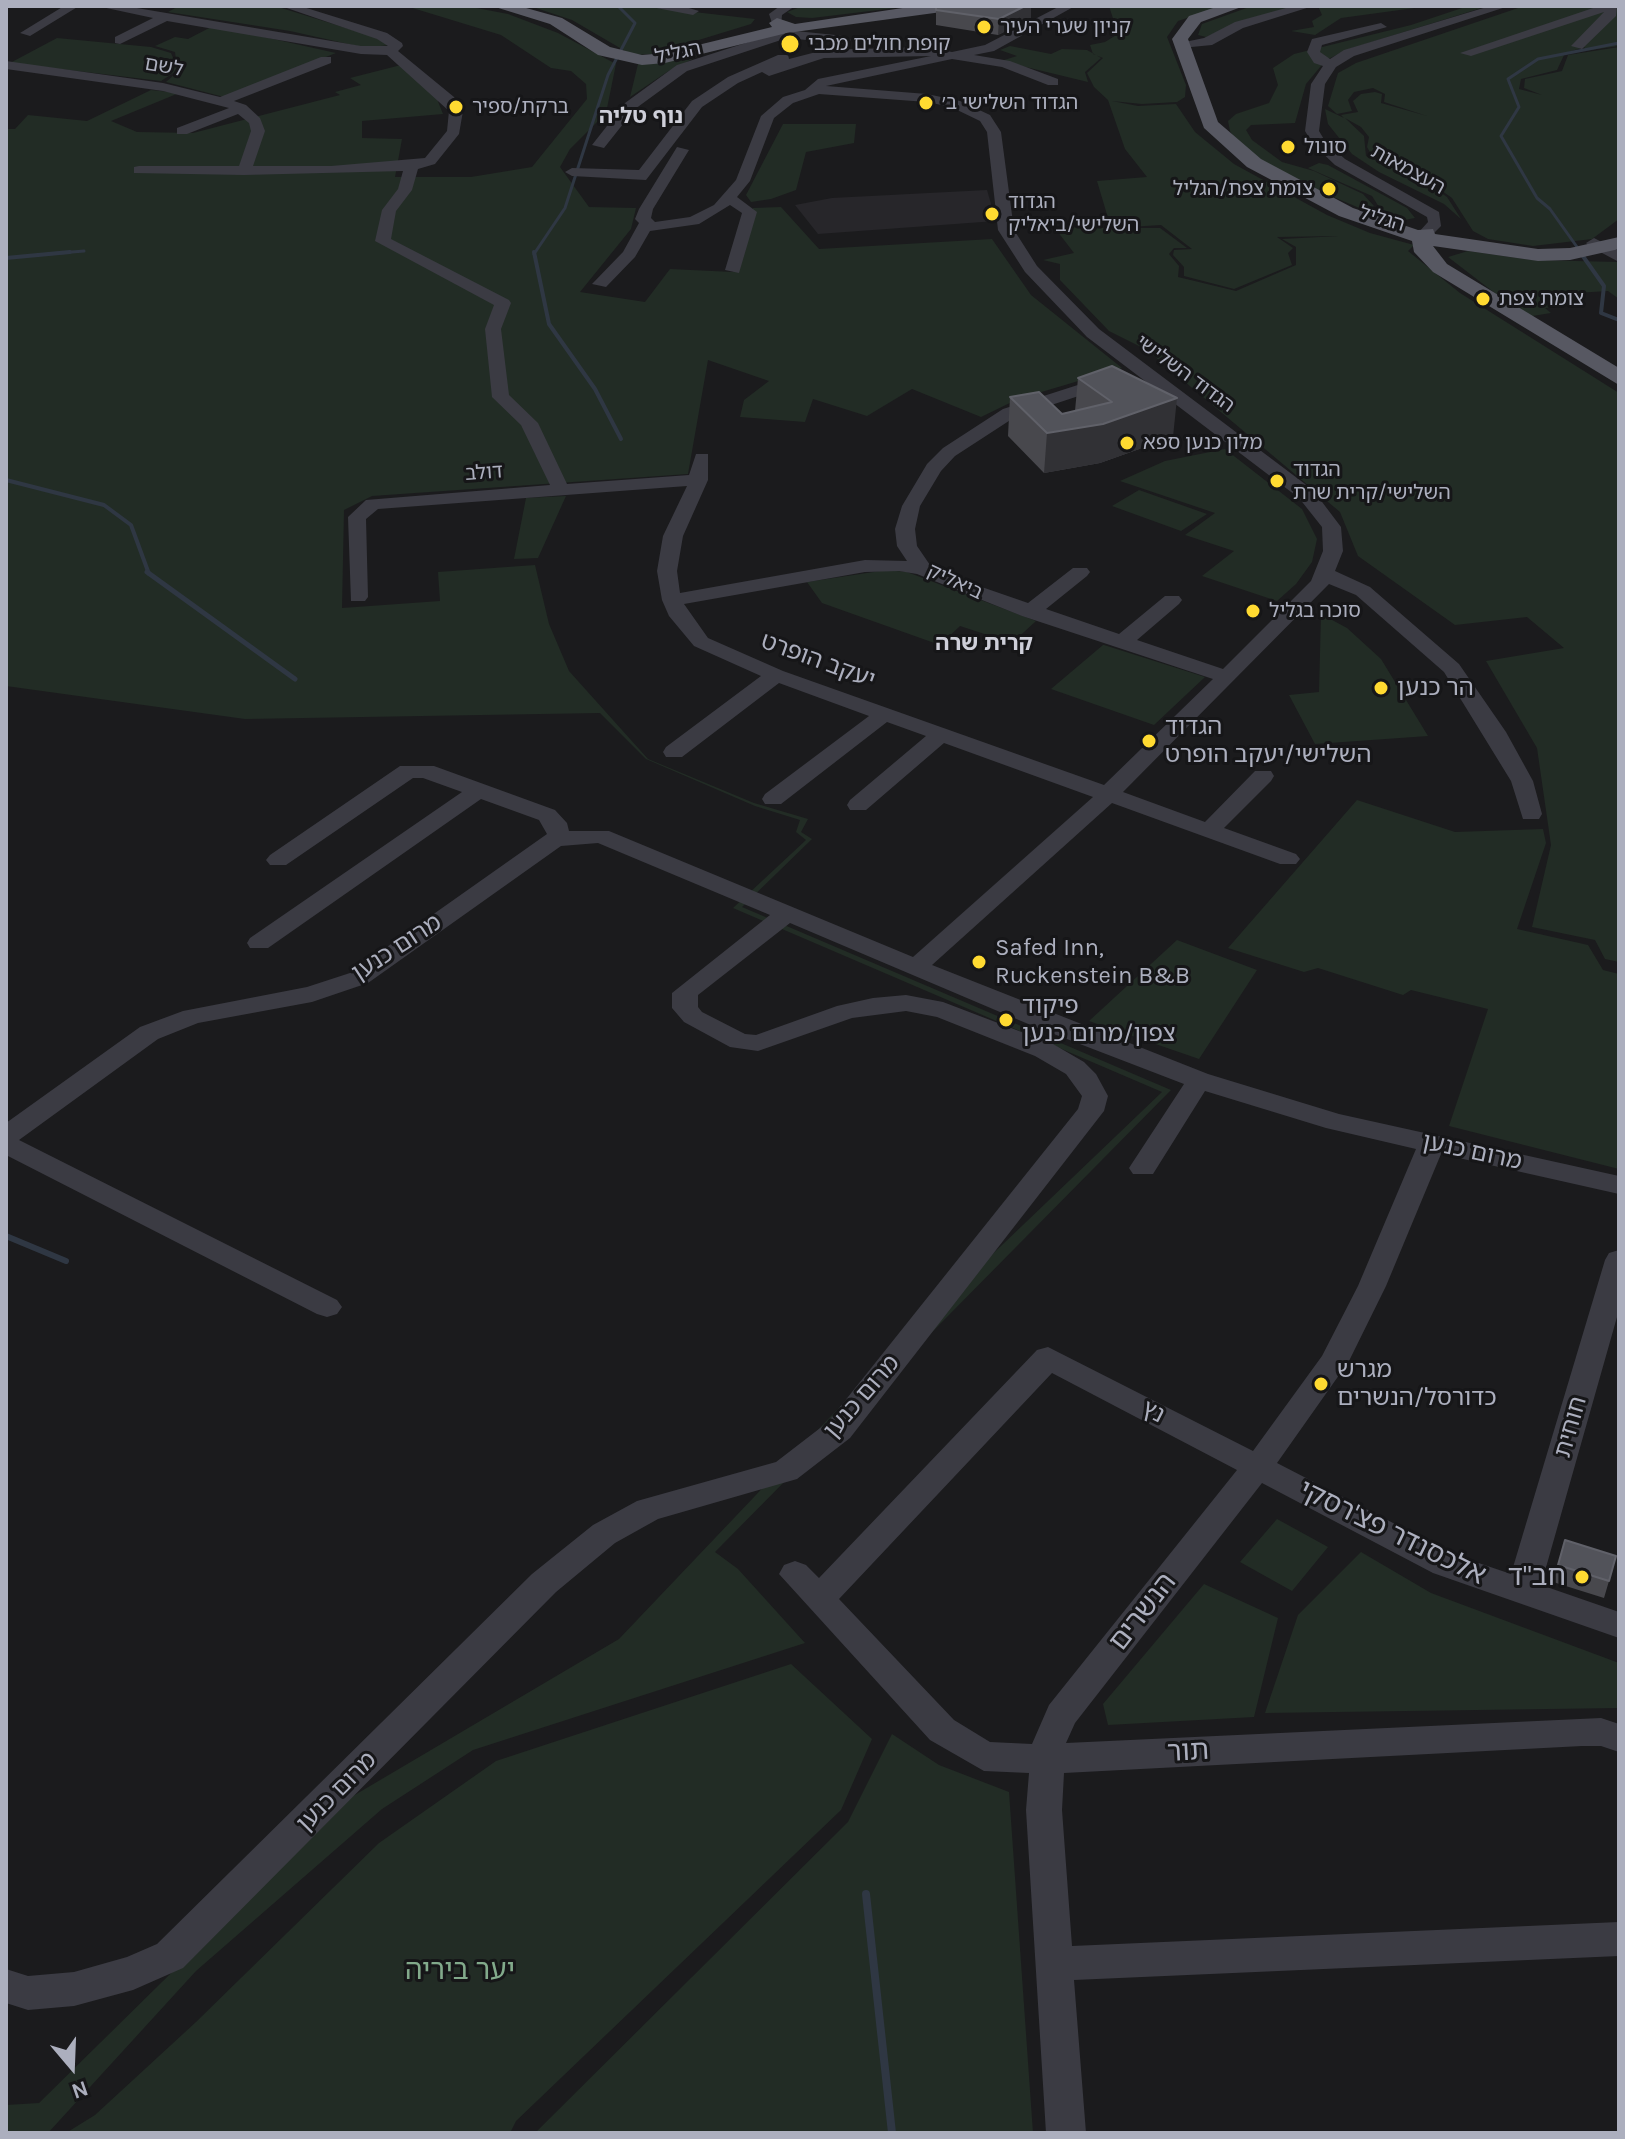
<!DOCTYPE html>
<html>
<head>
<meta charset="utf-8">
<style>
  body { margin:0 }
  #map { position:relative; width:1625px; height:2139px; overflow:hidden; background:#1b1b1d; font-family:Karla,sans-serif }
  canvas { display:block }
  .frame { position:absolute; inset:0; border:8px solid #acafbe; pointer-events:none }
  .north { position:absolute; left:32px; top:2027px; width:80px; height:80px; -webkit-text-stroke:6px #161618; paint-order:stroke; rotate:161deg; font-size:22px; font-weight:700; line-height:32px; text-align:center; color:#acafbe }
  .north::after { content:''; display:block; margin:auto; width:28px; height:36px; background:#acafbe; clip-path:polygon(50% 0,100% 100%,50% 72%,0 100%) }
</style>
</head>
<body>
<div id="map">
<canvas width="1625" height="2139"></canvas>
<div class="frame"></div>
<div class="north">N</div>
</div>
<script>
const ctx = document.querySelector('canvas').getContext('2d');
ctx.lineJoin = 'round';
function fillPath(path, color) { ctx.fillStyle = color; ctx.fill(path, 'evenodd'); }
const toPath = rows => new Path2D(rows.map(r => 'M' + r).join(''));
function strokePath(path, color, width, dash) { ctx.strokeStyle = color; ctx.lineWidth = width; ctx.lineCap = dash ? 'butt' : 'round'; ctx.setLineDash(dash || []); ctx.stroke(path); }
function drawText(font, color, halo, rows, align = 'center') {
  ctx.font = font + ' Karla,"Noto Sans Hebrew",sans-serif'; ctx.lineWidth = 6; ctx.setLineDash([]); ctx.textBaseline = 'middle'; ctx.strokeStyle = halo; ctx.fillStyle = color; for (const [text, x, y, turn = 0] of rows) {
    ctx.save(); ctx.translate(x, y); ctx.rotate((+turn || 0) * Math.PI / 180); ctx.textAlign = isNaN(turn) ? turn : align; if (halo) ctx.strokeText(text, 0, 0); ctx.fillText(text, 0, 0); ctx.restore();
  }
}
fillPath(toPath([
  [987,190,996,221,818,234,795,205,832,198]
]), '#27262a');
fillPath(toPath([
  [179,6,275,6,372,36,389,45,366,48,290,31,168,12],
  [406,6,466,6,508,14,558,33,616,64,606,113,570,149,560,167,589,207,636,208,631,229,580,292,645,302,670,269,733,272,753,208,781,207,819,249,992,239,1031,295,1122,368,1018,399,981,417,912,389,867,416,813,399,805,422,740,417,744,400,769,381,708,360,688,474,372,496,344,510,342,608,440,601,438,572,535,565,549,624,569,671,648,759,754,803,808,819,801,832,812,839,742,907,1171,1090,715,1552,738,1569,805,1643,473,1750,382,1809,196,1971,48,2133,6,2133,6,2105,39,2103,348,1799,619,1639,909,1334,1162,1092,733,908,806,840,796,832,800,820,755,806,646,759,600,713,245,719,6,686,6,129,15,129,28,115,87,121,151,90,179,93,111,121,137,132,193,133,340,95,335,92,361,85,350,78,401,65,437,99,443,114,362,121,362,138,402,139,395,177,471,177,532,167,587,99,586,84,571,71,551,68,501,35],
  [530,6,642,6,755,19,751,24,653,54,632,55,572,20],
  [803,6,912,6,812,18,796,17,787,12],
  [1109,6,1223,6,1178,21,1167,37,1186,85,1185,97,1177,102,1142,104,1112,101,1138,106,1176,104,1195,132,1234,164,1327,215,1370,233,1414,245,1408,251,1460,293,1619,393,1619,962,1605,959,1595,940,1532,927,1551,845,1537,748,1486,661,1564,648,1527,617,1455,625,1358,556,1340,512,1147,350,1109,331,1060,280,1060,264,1043,260,1074,253,1054,227,1111,228,1097,181,1147,177,1125,149,1108,100,1094,87,1087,73,1103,58,1093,54,1090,45,1105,42,1118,34],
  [1161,225,1192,249,1174,250,1173,255,1184,267,1184,276,1234,289,1292,265,1288,253,1293,248,1277,237,1339,236,1282,239,1296,247,1296,265,1236,291,1178,277,1179,266,1169,254,1174,248,1187,248,1160,228,1113,228],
  [1252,6,1312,6,1248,19,1206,37,1198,35,1202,24],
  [1318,6,1429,6,1341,18,1315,35,1291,31,1314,27,1312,21,1322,15],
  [1468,6,1488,6,1349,49,1326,60,1306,84,1295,123,1251,125,1246,130,1252,140,1282,162,1314,171,1363,194,1374,206,1369,210,1379,207,1372,196,1308,168,1319,163,1328,165,1407,208,1415,218,1393,222,1360,212,1364,210,1296,181,1241,149,1230,131,1228,121,1236,114,1269,103,1278,85,1273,68,1294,54,1411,25],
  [1524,6,1619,6,1619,46,1583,51,1585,47,1565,53,1557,70,1521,79,1519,89,1542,95,1524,88,1525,79,1562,71,1568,55,1619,47,1619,219,1592,239,1533,246,1488,239,1473,231,1452,198,1428,181,1372,156,1367,147,1369,137,1361,127,1345,118,1364,136,1366,156,1425,182,1447,197,1461,219,1444,204,1379,172,1352,154,1328,124,1325,109,1344,118,1341,115,1358,112,1353,101,1361,94,1375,92,1382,94,1381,103,1427,116,1384,102,1385,94,1373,88,1354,92,1348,100,1352,111,1337,114,1328,106,1338,73,1356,63],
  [211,27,251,34,336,53,224,97,166,82,185,65,176,61,175,52,155,46,175,37,188,39],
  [57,38,151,47,171,53,178,70,161,81,10,63],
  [718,46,667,72,630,97,638,64,659,63],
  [1010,46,1051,54,1062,49,1087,50,1101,58,1085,72,1088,82,1001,61,1017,56,1000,50],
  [783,124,856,124,854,143,806,152,796,190,771,199,751,202,746,195],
  [1468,251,1532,260,1619,262,1619,299,1608,291,1559,294,1574,305,1545,308,1551,313,1526,317,1448,257],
  [1225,449,1302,509,1317,539,1312,562,1296,584,1277,601,1202,576,1234,551,1185,535,1215,513,1120,481,1165,461],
  [1139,490,1207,514,1181,531,1112,506],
  [566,496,538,558,514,559,526,498],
  [887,570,907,572,1036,621,1012,643,960,626,940,645,822,603,807,582],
  [1321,614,1347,628,1381,659,1428,736,1315,744,1289,695,1319,692],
  [1103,645,1104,645,1205,677,1154,725,1051,689],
  [1357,800,1455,832,1543,829,1546,843,1517,929,1588,945,1603,970,1619,974,1619,1169,1449,1126,1488,1009,1411,990,1403,995,1318,968,1304,972,1228,948],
  [1177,940,1257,970,1199,1059,1089,1021],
  [1277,1519,1328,1547,1292,1591,1240,1562],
  [1361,1552,1431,1593,1619,1663,1619,1708,1265,1713,1298,1615],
  [1204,1584,1278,1618,1254,1717,1108,1725,1103,1704],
  [791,1664,872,1739,841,1810,516,2121,510,2133,66,2133,95,2115,196,2022,379,1843,496,1761],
  [892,1734,939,1765,1009,1792,1033,2133,535,2133,848,1822]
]), '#222c25');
strokePath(toPath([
  [48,254,84,251],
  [534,254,565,208,608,75,635,23,618,6],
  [1582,254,1550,209,1537,198,1501,136,1519,107,1508,79,1538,59,1619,43]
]), '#2f3743', 3);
strokePath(toPath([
  [534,252,549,324,595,389,621,439],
  [1580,252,1604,286,1601,313,1619,320],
  [6,258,70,252],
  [6,480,104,505,131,525,149,574]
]), '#2f3743', 4);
strokePath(toPath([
  [147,572,295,679]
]), '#2f3743', 5);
strokePath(toPath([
  [6,1236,66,1261]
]), '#2f3743', 6);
strokePath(toPath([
  [866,1894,892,2133]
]), '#2f3743', 8);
fillPath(toPath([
  [64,6,79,6,30,36,20,33,64,6],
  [97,6,125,6,361,46,388,46,377,39,281,6,300,6,387,33,402,43,403,46,398,51,454,97,463,111,459,134,435,164,418,169,412,190,396,211,391,239,509,300,511,303,501,329,509,395,538,423,567,484,689,475,696,454,708,454,708,480,683,536,677,571,680,593,865,560,907,561,897,546,895,529,902,506,927,464,943,448,1003,409,1109,375,1118,380,1115,384,1015,417,955,456,941,471,920,506,915,529,917,546,930,565,947,575,1028,603,1073,568,1087,568,1090,572,1087,576,1046,609,1119,634,1165,596,1179,596,1182,600,1179,604,1137,640,1223,669,1311,581,1323,551,1322,527,1299,498,1087,337,1025,272,998,230,987,132,980,121,951,107,927,102,819,94,793,103,774,118,750,181,737,197,757,212,739,273,725,270,742,213,730,205,699,224,650,231,635,257,606,287,592,284,623,252,639,223,635,219,639,209,677,147,689,150,653,209,651,218,655,222,690,217,714,205,736,180,761,116,783,97,805,90,818,79,931,56,824,58,769,76,762,72,738,83,702,107,646,180,572,176,565,172,572,168,639,170,692,101,728,77,778,55,788,55,789,59,824,50,924,47,952,52,985,45,1060,6,1075,6,994,51,974,55,1010,61,1058,79,1058,85,1048,85,1002,67,952,59,826,86,927,94,960,101,990,115,1001,132,1014,230,1037,266,1099,329,1313,490,1341,527,1343,551,1335,571,1370,587,1459,664,1506,732,1533,781,1542,814,1539,819,1523,819,1511,781,1444,672,1356,595,1329,584,1123,792,1205,822,1255,771,1271,771,1274,776,1271,781,1224,828,1296,854,1300,859,1296,864,1280,864,1112,803,932,965,1208,1074,1339,1114,1619,1176,1619,1194,1441,1154,1386,1286,1349,1361,1277,1463,1455,1555,1511,1574,1605,1260,1609,1253,1619,1250,1619,1310,1541,1585,1619,1612,1619,1638,1433,1573,1262,1483,1075,1723,1066,1743,1601,1718,1619,1724,1619,1752,1601,1746,1582,1746,1064,1773,1062,1810,1072,1946,1619,1922,1619,1956,1074,1980,1086,2133,1046,2133,1026,1810,1029,1773,984,1771,930,1740,779,1574,784,1565,795,1561,806,1565,819,1578,1037,1350,1048,1347,1253,1451,1322,1356,1358,1286,1416,1149,1326,1128,1205,1091,1153,1174,1133,1174,1129,1168,1184,1084,1033,1026,790,923,698,995,698,1007,702,1012,745,1034,756,1035,837,1006,873,998,906,995,943,1002,1053,1044,1084,1062,1096,1074,1108,1096,1104,1111,850,1438,797,1479,658,1519,615,1543,556,1592,183,1968,133,1990,74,2006,28,2010,6,2003,6,1969,28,1976,74,1972,127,1957,157,1944,532,1574,593,1525,637,1501,776,1462,828,1422,1078,1109,1082,1096,1066,1074,1035,1056,937,1017,906,1011,852,1018,758,1051,730,1047,684,1022,672,1008,672,993,770,915,598,843,561,846,368,983,312,1002,198,1023,158,1039,19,1140,337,1300,342,1307,337,1314,327,1317,317,1314,6,1155,6,1123,140,1027,183,1011,307,987,350,973,547,834,539,820,481,799,268,948,250,948,247,943,250,938,462,792,423,778,413,778,286,865,270,865,266,860,270,855,400,766,434,766,555,810,567,823,569,831,609,831,913,957,1093,797,944,743,866,810,850,810,847,805,850,800,926,736,887,722,781,804,765,804,762,799,765,794,869,716,779,683,682,757,666,757,663,752,666,747,761,676,694,646,669,616,662,600,657,571,663,536,687,486,378,509,366,519,368,597,365,601,351,601,348,517,366,500,550,485,521,425,492,397,485,329,494,305,375,241,382,210,398,189,403,171,244,175,134,173,134,167,139,166,239,166,251,131,249,123,238,114,187,134,177,134,177,128,229,108,163,91,6,69,6,61,163,83,220,97,321,57,331,57,331,63,234,101,246,105,260,118,265,131,253,166,331,166,425,158,447,131,449,111,387,55,361,54,167,21,120,44,115,43,115,37,153,18,97,6],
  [899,571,917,574,1022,616,1213,679,1104,785,783,671,708,638,684,604,865,572,899,571],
  [1052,1373,1237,1470,1049,1705,1032,1744,990,1742,954,1720,839,1599,1052,1373],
  [646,6,682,6,699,11,693,15,646,6],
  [780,6,795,6,782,15,781,26,773,26,769,14,780,6],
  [1293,6,1313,6,1243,28,1212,45,1181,48,1175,44,1204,38,1235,22,1293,6],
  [1490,6,1509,6,1354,56,1336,67,1325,84,1319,131,1325,141,1345,159,1439,212,1441,226,1431,236,1421,236,1418,233,1428,222,1427,217,1335,165,1313,144,1305,131,1311,84,1323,66,1314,63,1307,52,1312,39,1381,23,1387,27,1322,45,1320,52,1330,59,1344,50,1490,6],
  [1599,6,1617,6,1616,16,1582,49,1571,46,1604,12,1471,56,1460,53,1599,6],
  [786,30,845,36,851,40,845,44,787,38,687,71,635,109,604,148,592,145,625,103,677,65,786,30],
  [1594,238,1619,251,1619,262,1589,246,1586,243,1594,238]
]), '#3b3b43');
fillPath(toPath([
  [492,6,519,6,562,18,610,47,642,55,665,53,772,27,769,23,777,18,795,24,916,6,957,6,949,11,787,33,665,63,642,65,598,55,550,24,492,6],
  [1219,6,1244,6,1201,22,1188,39,1218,122,1261,159,1353,208,1418,230,1433,229,1435,234,1538,249,1570,248,1619,237,1619,249,1570,260,1538,261,1433,246,1447,264,1619,368,1619,385,1433,272,1414,252,1412,241,1339,216,1247,167,1204,128,1172,39,1189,16,1219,6]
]), '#575862');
fillPath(toPath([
  [944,6,1031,6,1031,18,998,35,936,25,936,7],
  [1078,378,1173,437,1100,463,1044,473,1008,436,1010,397,1062,414,1075,411],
  [1565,1540,1609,1581,1604,1598,1553,1582]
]), '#48484d');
fillPath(toPath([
  [1025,6,1031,6,1031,18,998,35,999,19],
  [1177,398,1173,437,1100,463,1044,473,1047,433]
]), '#313135');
const building = toPath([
  [944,6,1025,6,999,19,936,10,936,7,944,6],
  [1112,366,1177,398,1103,424,1047,433,1010,397,1039,392,1062,414,1112,402,1078,378,1112,366],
  [1565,1540,1616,1556,1609,1581,1558,1565,1565,1540]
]);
fillPath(building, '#52535a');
strokePath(building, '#606169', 2);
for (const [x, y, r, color] of [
  [984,27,8,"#ffda31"],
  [790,44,10,"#ffda31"],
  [926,103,8,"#ffda31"],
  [456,107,8,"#ffda31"],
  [1288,147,8,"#ffda31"],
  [1329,189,8,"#ffda31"],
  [992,214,8,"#ffda31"],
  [1483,299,8,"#ffda31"],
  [1127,443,8,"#ffda31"],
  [1277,481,8,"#ffda31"],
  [1253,611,8,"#ffda31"],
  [1381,688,8,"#ffda31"],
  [1149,741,8,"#ffda31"],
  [979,962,8,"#ffda31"],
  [1006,1020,8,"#ffda31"],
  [1321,1384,8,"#ffda31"],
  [1582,1577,8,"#ffda31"]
]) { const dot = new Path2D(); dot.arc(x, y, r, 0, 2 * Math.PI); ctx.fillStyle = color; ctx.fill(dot); strokePath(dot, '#161618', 3); }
drawText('20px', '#acafbe', '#161618', [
  ["קניון שערי העיר",1000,27],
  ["קופת חולים מכבי",808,44],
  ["הגדוד השלישי ב׳",942,103],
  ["ברקת/ספיר",472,107],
  ["סונול",1304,147],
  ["צומת צפת/הגליל",1313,189,"right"],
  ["הגדוד",1008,202],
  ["השלישי/ביאליק",1008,225],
  ["צומת צפת",1499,299],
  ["מלון כנען ספא",1143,443],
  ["הגדוד",1293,470],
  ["השלישי/קרית שרת",1293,493],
  ["סוכה בגליל",1269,611]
], 'left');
drawText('20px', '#acafbe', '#161618', [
  ["הגליל",678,53,-12],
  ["לשם",164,67,10],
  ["העצמאות",1408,170,29],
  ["הגליל",1382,219,17],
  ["הגדוד השלישי",1185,374,36],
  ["דולב",484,473,-4],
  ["ביאליק",955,582,25]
]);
drawText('bold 22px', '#cecfd9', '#161618', [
  ["נוף טליה",641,117],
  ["קרית שרה",984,644]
]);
drawText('24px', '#acafbe', '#161618', [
  ["יעקב הופרט",818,661,20],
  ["מרום כנען",397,948,-33],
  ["מרום כנען",1472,1152,12],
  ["מרום כנען",862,1397,-49],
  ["נץ",1153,1412,27],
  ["חוחית",1571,1427,-74],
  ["מרום כנען",337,1792,-45]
]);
drawText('24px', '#acafbe', '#161618', [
  ["הר כנען",1397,688],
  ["הגדוד",1165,727],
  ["השלישי/יעקב הופרט",1165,755],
  ["Safed Inn,",995,948],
  ["Ruckenstein B&B",995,976],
  ["פיקוד",1022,1006],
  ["צפון/מרום כנען",1022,1034],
  ["מגרש",1337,1370],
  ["כדורסל/הנשרים",1337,1398]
], 'left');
drawText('28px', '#acafbe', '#161618', [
  ["אלכסנדר פצ'רסקי",1392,1533,26],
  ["הנשרים",1143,1612,-52],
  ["תור",1188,1752,-3]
]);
drawText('28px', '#acafbe', '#161618', [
  ["חב\"ד",1566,1577]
], 'right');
drawText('28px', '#82aa8b', '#161618', [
  ["יער ביריה",460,1971]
]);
</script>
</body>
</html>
